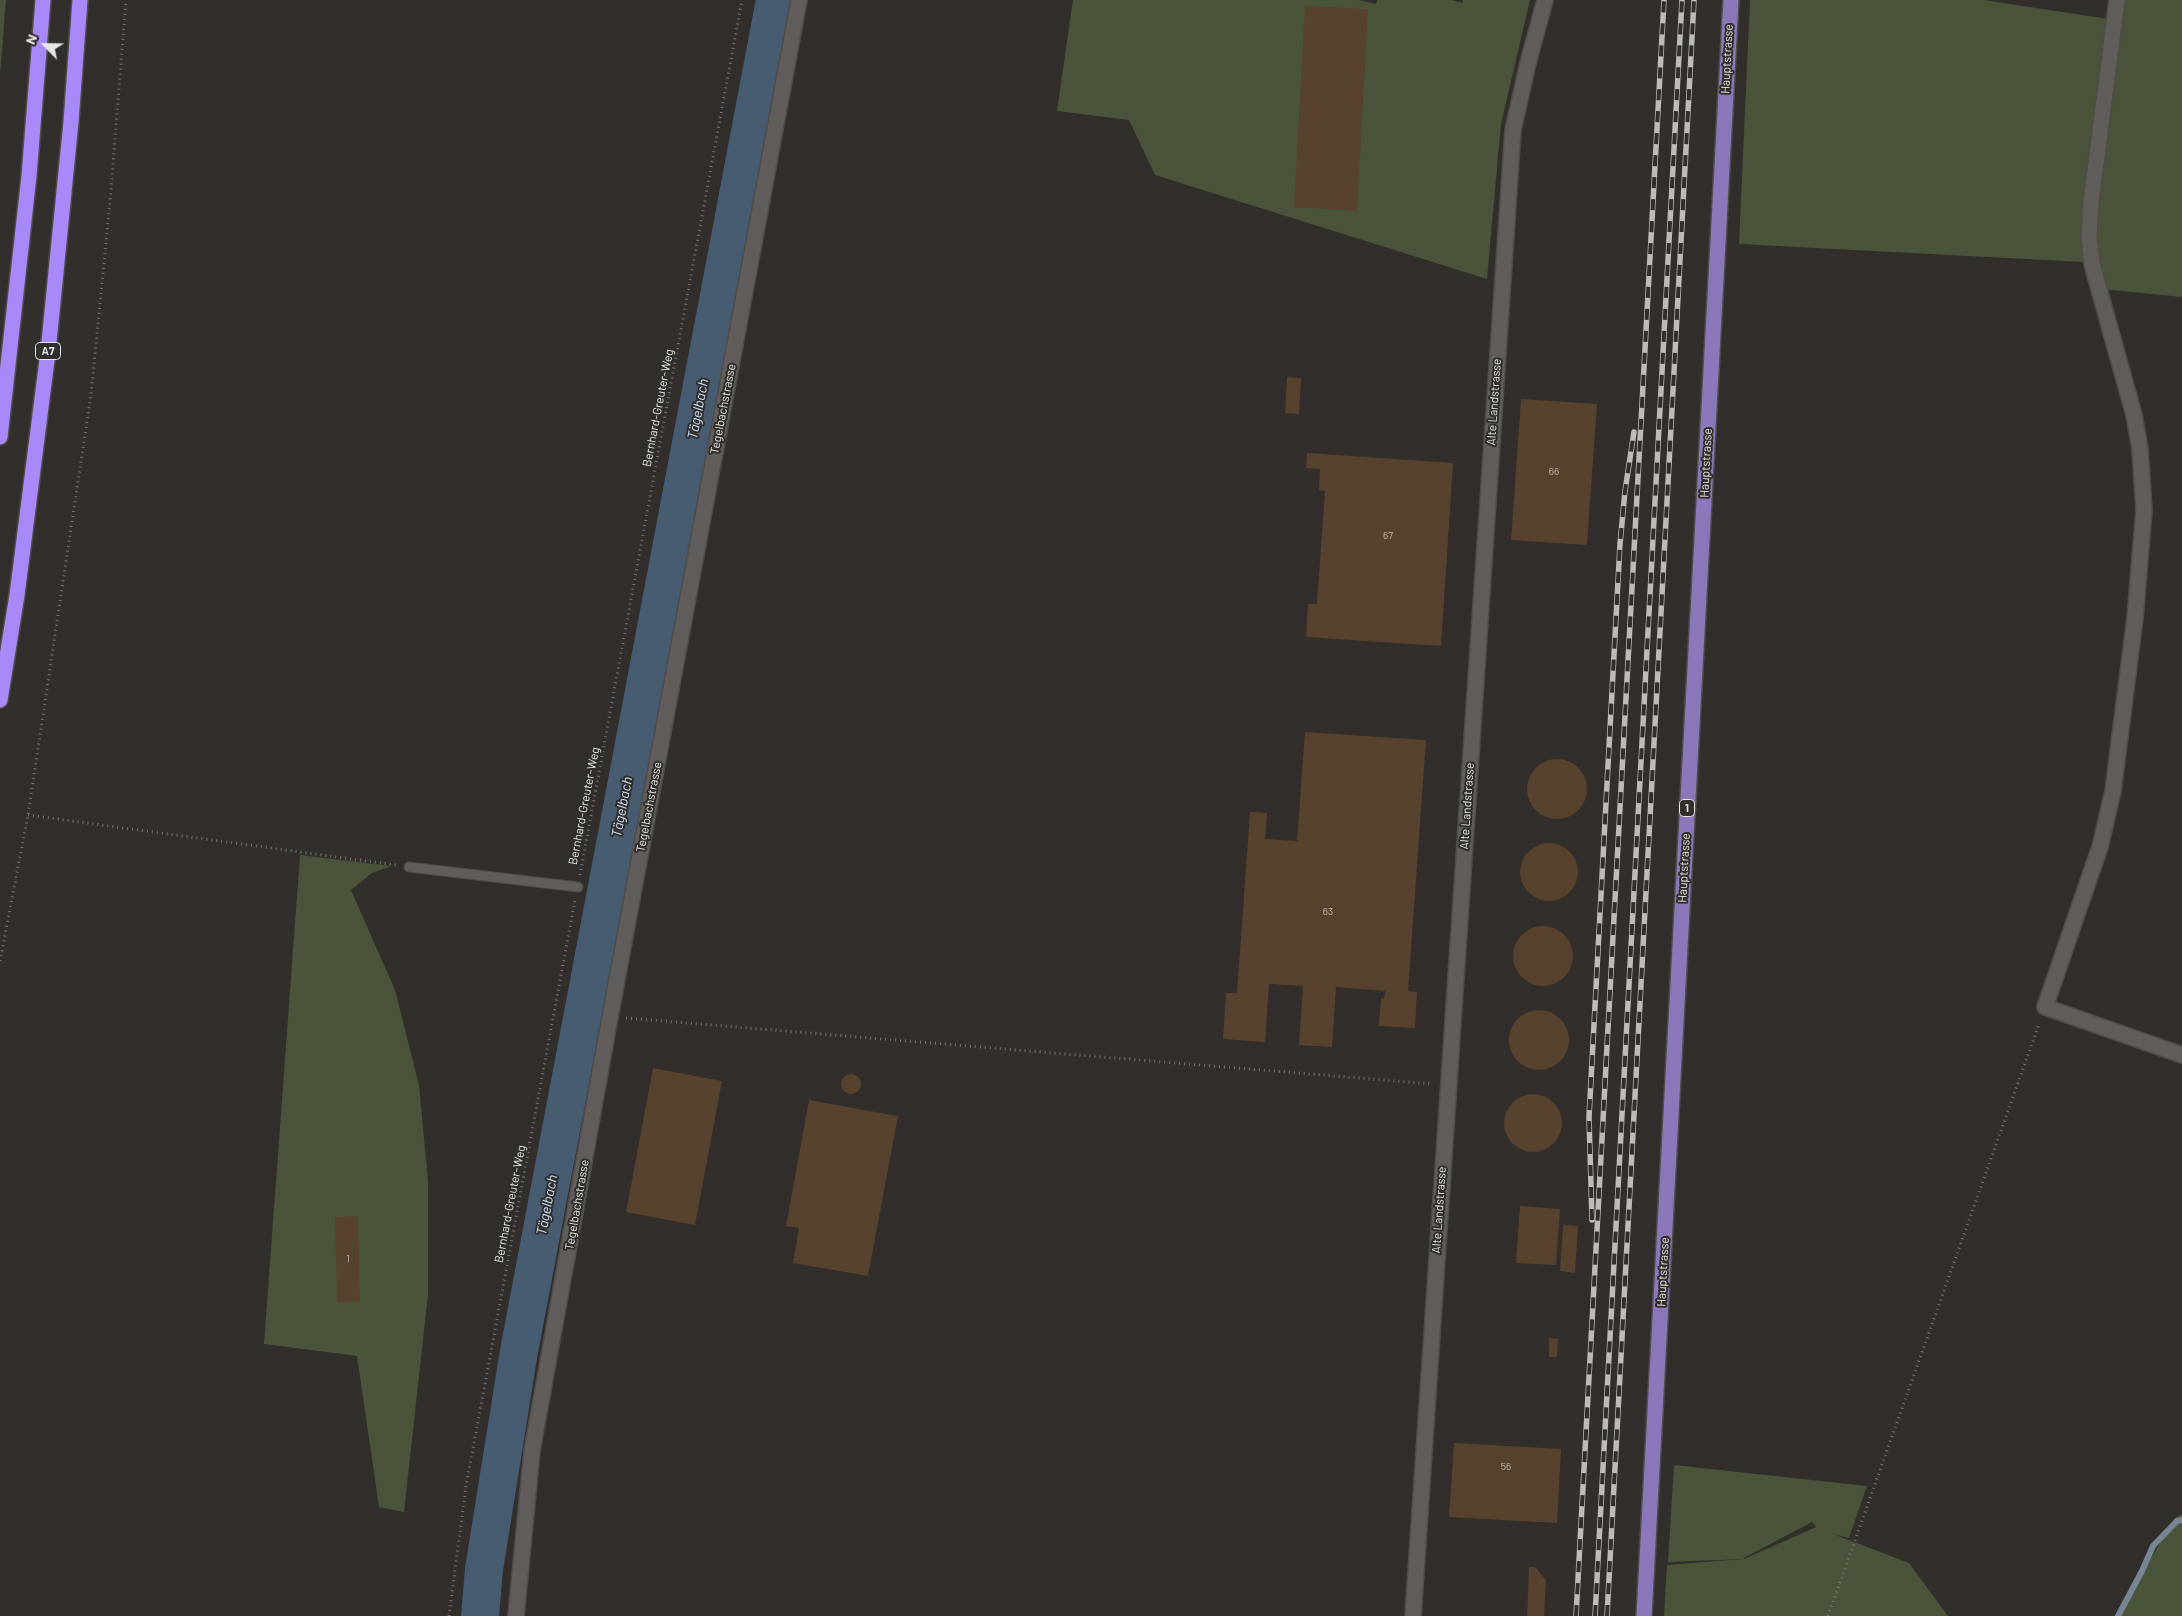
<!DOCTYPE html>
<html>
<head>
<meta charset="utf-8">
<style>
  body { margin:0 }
  #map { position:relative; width:2182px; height:1616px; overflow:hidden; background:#312e2b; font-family:Barlow,sans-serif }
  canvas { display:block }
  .north { position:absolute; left:20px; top:20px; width:50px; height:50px; -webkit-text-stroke:4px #312e2b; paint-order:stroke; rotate:293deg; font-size:14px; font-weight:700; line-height:20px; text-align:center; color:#e8e6e4 }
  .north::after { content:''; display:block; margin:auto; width:18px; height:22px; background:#e8e6e4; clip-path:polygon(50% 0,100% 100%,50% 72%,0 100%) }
</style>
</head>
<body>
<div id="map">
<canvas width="2182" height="1616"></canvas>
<div class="north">N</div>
</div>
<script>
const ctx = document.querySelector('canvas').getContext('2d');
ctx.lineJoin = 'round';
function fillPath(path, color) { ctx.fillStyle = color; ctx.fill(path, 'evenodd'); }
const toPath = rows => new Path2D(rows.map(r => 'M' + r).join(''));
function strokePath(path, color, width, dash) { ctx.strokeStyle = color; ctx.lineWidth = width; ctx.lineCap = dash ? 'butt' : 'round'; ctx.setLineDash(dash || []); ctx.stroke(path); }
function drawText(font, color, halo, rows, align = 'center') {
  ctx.font = font + ' Barlow,sans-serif'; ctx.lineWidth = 4; ctx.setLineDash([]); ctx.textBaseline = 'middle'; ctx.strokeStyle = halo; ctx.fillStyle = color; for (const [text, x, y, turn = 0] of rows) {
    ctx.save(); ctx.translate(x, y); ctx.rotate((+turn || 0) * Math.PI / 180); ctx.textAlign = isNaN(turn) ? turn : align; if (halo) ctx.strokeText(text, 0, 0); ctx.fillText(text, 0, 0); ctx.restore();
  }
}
fillPath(toPath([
  [0,0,6,0,0,74],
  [1073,0,1359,0,1376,4,1377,0,1452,0,1462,3,1463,0,1530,0,1501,124,1487,279,1155,175,1129,120,1057,111],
  [1750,0,1984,0,2108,19,2081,227,2084,262,1739,244],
  [2122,0,2182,0,2182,297,2102,289,2093,203],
  [300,855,391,866,372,873,351,890,395,990,419,1085,428,1181,428,1295,404,1512,379,1507,357,1356,264,1344],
  [1674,1465,1867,1486,1849,1538,1833,1534,1909,1563,1948,1616,1664,1616,1667,1565,1743,1559,1668,1562],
  [1812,1522,1816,1527,1744,1559,1744,1558],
  [2182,1514,2182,1616,2117,1616,2174,1519]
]), '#4a543b');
strokePath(toPath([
  [2118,1616,2142,1571,2153,1546,2177,1521,2182,1520]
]), '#778594', 6);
strokePath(toPath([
  [480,1616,484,1569,519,1351,775,0]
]), '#475b71', 38);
fillPath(toPath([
  [1305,6,1368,9,1357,211,1294,207],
  [1287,377,1301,378,1299,414,1285,413],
  [1521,399,1597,404,1587,545,1511,540],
  [1307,453,1453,463,1441,646,1306,637,1308,604,1317,604,1325,491,1319,490,1320,469,1306,468],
  [1305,732,1426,740,1408,991,1417,992,1415,1028,1379,1026,1381,998,1384,999,1385,991,1336,987,1332,1047,1299,1045,1303,986,1269,984,1265,1042,1223,1039,1226,993,1237,993,1250,812,1267,813,1265,839,1297,841],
  '1527 789a30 30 0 1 1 60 0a30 30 0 1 1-60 0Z',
  '1520 872a29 29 0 1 1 58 0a29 29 0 1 1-58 0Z',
  '1513 956a30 30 0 1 1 60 0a30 30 0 1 1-60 0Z',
  '1509 1040a30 30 0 1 1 60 0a30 30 0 1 1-60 0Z',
  [653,1068,722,1081,695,1225,626,1212],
  '841 1084a10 10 0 1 1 20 0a10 10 0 1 1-20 0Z',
  '1504 1123a29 29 0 1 1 58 0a29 29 0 1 1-58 0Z',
  [809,1100,898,1116,868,1276,793,1263,799,1228,786,1226],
  [1520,1206,1560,1209,1556,1265,1516,1263],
  [358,1216,360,1302,337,1302,335,1217],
  [1563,1225,1578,1226,1575,1273,1560,1271],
  [1549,1338,1558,1339,1557,1357,1549,1357],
  [1454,1443,1561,1449,1557,1523,1449,1517],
  [1529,1567,1535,1567,1546,1580,1544,1616,1527,1616]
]), '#57422e');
const service = toPath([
  [409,867,578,887]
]);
const minor = toPath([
  [2117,0,2091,202,2089,236,2092,264,2134,415,2140,449,2144,510,2135,618,2113,791,2100,847,2045,1007,2182,1055],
  [516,1616,532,1451,610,1017,799,0],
  [1413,1616,1513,130,1528,63,1545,0]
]);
const primary = toPath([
  [1644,1616,1731,0]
]);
const motorway = toPath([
  [0,437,29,176,43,0],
  [0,700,17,595,48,352,71,122,80,0]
]);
strokePath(service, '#4f4c4a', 11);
strokePath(minor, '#4f4c4a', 18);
strokePath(primary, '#4f4c4a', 18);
strokePath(motorway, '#4f4c4a', 18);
strokePath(toPath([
  [28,815,396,865],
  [580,875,742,0],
  [0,961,28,815,91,395,110,202,126,0],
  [626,1018,1432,1084],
  [449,1616,466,1486,575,900],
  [1828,1616,2039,1024]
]), '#787572', 3, [1, 4]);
strokePath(service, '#605d5a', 9);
strokePath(minor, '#605d5a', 15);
strokePath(primary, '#8c77ba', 15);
strokePath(motorway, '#a988fa', 15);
const rail = toPath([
  [1592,1220,1589,1117,1620,544,1625,491,1634,432],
  [1576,1616,1664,0],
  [1595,1616,1682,0],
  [1607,1616,1694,0]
]);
strokePath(rail, '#bebbb9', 5.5);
strokePath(rail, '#312e2b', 4, [11]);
drawText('10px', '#c4bdb6', null, [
  ["66",1554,472],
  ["67",1388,536],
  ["63",1328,912],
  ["1",348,1259],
  ["56",1506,1467]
]);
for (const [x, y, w] of [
  [48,351,25],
  [1687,808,15]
]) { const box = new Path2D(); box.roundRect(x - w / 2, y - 8.5, w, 17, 4); ctx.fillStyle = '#312e2b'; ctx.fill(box); strokePath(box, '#e8e6e4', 1); }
drawText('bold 11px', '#e8e6e4', null, [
  ["A7",48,351],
  ["1",1687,808]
]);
drawText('12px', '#e8e6e4', '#312e2b', [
  ["Hauptstrasse",1727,59,-87],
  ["Alte Landstrasse",1494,402,-86],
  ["Bernhard-Greuter-Weg",658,408,-79],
  ["Tegelbachstrasse",723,409,-79],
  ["Hauptstrasse",1706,463,-87],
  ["Bernhard-Greuter-Weg",584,806,-79],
  ["Alte Landstrasse",1467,806,-86],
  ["Tegelbachstrasse",649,807,-79],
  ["Hauptstrasse",1684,868,-87],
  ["Bernhard-Greuter-Weg",510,1204,-79],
  ["Tegelbachstrasse",577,1205,-80],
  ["Alte Landstrasse",1439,1210,-86],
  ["Hauptstrasse",1663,1272,-87]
]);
drawText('italic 14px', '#cae1fc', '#312e2b', [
  ["Tägelbach",698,409,-79],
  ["Tägelbach",622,807,-79],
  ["Tägelbach",547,1205,-79]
]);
</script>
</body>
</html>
